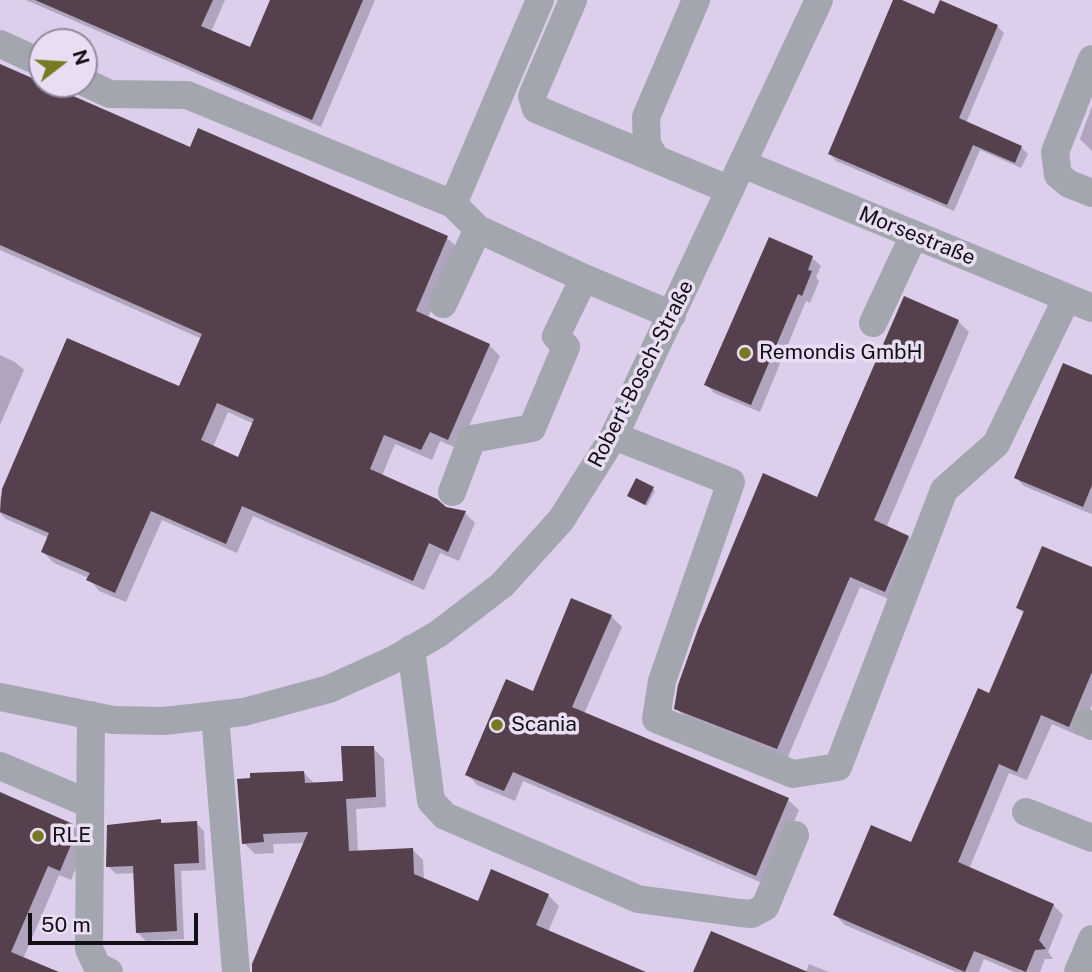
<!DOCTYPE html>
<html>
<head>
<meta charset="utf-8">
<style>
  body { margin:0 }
  #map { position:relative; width:1092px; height:972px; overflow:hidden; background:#e8ddf3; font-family:"Public Sans",sans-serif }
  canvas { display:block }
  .north { position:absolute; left:28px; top:28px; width:70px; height:70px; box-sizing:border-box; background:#e8ddf3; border:2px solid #938b9b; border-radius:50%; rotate:73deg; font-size:19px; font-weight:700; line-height:28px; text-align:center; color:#130f16 }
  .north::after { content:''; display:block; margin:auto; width:24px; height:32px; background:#787920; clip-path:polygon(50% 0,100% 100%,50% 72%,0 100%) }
  .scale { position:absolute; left:28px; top:913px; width:170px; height:32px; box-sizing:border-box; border:4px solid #130f16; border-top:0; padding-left:9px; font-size:21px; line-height:24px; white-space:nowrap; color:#130f16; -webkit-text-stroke:5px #e8ddf3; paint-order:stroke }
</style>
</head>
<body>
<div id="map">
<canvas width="1092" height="972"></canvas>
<div class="north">N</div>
<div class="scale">50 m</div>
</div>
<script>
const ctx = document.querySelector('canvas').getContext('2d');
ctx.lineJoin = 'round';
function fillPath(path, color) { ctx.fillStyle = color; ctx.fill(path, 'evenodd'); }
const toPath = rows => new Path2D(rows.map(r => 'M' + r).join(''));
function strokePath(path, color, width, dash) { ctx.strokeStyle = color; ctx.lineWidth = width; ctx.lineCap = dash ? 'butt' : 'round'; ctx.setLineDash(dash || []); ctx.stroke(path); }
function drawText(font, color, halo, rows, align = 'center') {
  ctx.font = font + ' "Public Sans",sans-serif'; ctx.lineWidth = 7; ctx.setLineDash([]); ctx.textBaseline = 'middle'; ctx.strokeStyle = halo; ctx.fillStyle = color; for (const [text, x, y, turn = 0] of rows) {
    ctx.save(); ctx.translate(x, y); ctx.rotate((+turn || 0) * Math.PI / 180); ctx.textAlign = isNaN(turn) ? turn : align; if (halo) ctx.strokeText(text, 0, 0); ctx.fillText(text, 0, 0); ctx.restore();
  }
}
fillPath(toPath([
  [0,0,1092,0,1092,972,0,972],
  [42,42,84,42,84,84,42,84]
]), '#ddcfec');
fillPath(toPath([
  [26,0,225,0,211,32,250,50,272,0,375,0,321,127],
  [895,0,935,16,941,2,997,26,1004,33,966,123,1021,147,1028,154,1021,168,980,150,954,211,836,161,830,154],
  [0,66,191,149,447,238,458,248,428,318,489,345,500,356,459,449,440,441,432,460,395,444,382,476,445,509,465,513,475,523,459,561,440,553,424,590,253,516,237,553,162,520,126,602,99,591,89,578,54,563,43,552,49,538,6,519,0,513,0,498,68,340,180,389,202,339,0,250],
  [228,412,254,424,239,459,213,447],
  [1092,106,1092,151,1080,139],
  [770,239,812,258,821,266,816,277,819,281,810,303,806,301,760,412,714,393,706,384],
  [958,321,969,332,886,528,908,537,919,548,896,602,860,587,787,759,687,719,676,708,818,499],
  [0,355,15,362,24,370,0,425],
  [1092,377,1092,513,1091,514,1024,486,1016,478],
  [653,489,655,491,647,506,631,497],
  [1092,569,1092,705,1079,736,1052,724,1027,780,1009,773,969,869,1053,905,1063,915,1048,952,1053,959,1045,959,1040,972,1014,972,984,959,979,972,956,972,845,925,835,915,911,845,990,695,1024,614,1018,608],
  [572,601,611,616,622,627,584,714,788,800,799,810,767,885,523,781,515,801,477,785,467,774,534,693],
  [373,748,384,759,386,807,356,809,358,852,412,849,423,860,424,880,479,903,548,895,559,906,548,932,641,972,253,972,306,843,273,844,274,853,255,854,244,843,304,773,315,784,345,782],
  [0,794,72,825,84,836,83,851,71,880,59,875,23,959,55,972,0,972],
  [160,821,163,824,196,823,204,831,206,870,181,871,184,939,146,941,137,932,135,873,116,874,108,866],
  [809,964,829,972,806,972]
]), '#0003');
fillPath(toPath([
  [35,0,213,0,201,26,250,47,270,0,363,0,312,120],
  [893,0,902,0,934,14,940,0,998,25,959,118,1022,146,1015,163,973,145,947,205,828,154],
  [0,64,190,147,198,128,448,236,416,311,490,344,448,440,430,432,421,450,384,435,370,469,437,499,446,507,466,511,448,552,429,543,413,581,242,506,226,544,151,511,115,593,86,580,90,573,41,552,49,533,0,512,2,489,67,338,179,386,202,334,0,245],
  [217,403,254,419,238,457,201,440],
  [769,237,813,256,808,270,812,271,802,296,798,294,751,405,704,385],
  [904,296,959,320,874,520,909,536,885,592,850,577,777,749,674,709,678,685,698,629,763,473,817,497],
  [1063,363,1092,375,1092,485,1083,507,1014,478],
  [636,478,654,487,645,505,627,496],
  [1042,546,1092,567,1092,672,1069,727,1041,715,1017,772,999,764,958,862,1054,904,1039,940,1046,949,1035,950,1026,972,974,951,965,972,833,915,871,825,911,842,978,688,989,693,1024,611,1016,608],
  [571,598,612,615,572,707,789,798,756,876,513,772,504,791,465,775,506,679,533,691],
  [341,746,374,746,376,797,346,799,349,851,413,848,414,874,478,901,491,869,549,894,536,925,646,972,252,972,252,964,308,832,263,834,264,842,242,844,237,779,250,778,250,773,304,771,305,783,343,781],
  [0,792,73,824,73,840,60,871,48,866,11,952,59,972,0,972],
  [161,819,161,823,197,821,199,863,174,864,177,931,136,933,133,866,106,867,107,825],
  [711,931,808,972,693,972]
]), '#54414d');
strokePath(toPath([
  [573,0,532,96,536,109,730,190],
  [0,44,42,63],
  [1092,59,1055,152,1058,175,1069,184,1092,193],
  [84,82,110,94,187,95,453,204,478,229],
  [655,158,647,144,646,117,696,0],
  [743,164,1092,308],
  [453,204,540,0],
  [443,304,478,229,584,278,672,315],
  [873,323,914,235],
  [614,436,731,482,662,681,656,719,793,774,838,767,944,490,996,444,1067,298],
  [452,492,472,439,532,428,566,347,556,336,584,278],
  [411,649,431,801,445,816,638,899,740,913,752,914,765,907,795,835],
  [0,697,113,720,164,721,244,712,329,689,393,660,438,634,502,585,561,520,614,436,819,0],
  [91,715,89,949,97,966,109,972],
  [215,715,236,972],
  [1086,723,1092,726],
  [0,766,90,804],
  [1026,812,1092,838],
  [1078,972,1092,939]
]), '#a3a5af', 28);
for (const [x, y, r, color] of [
  [745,353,7,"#787920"],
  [497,725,7,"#787920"],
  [38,836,7,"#787920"]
]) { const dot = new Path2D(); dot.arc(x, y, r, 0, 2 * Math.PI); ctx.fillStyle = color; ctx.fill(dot); strokePath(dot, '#e8ddf3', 2.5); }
drawText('21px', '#130f16', '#e8ddf3', [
  ["Morsestraße",917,236,22],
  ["Robert-Bosch-Straße",641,374,-63]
]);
drawText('21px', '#130f16', '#e8ddf3', [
  ["Remondis GmbH",759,353],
  ["Scania",511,725],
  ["RLE",52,836]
], 'left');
</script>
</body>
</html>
